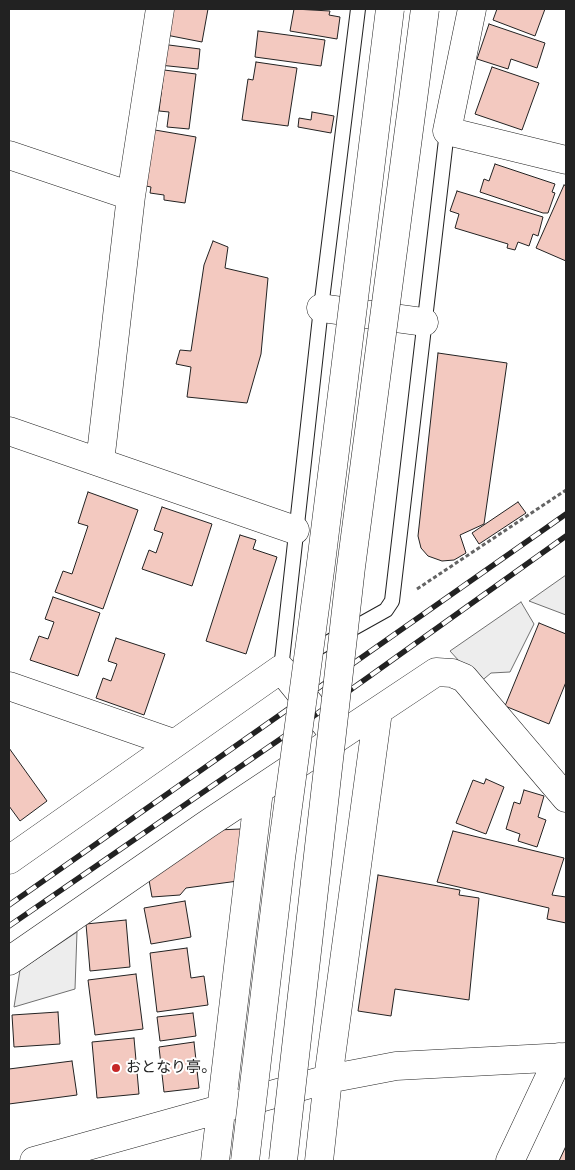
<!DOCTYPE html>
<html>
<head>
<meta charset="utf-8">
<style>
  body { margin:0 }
  #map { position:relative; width:575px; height:1170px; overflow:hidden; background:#fff; font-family:"PT Sans Narrow",sans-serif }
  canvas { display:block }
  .frame { position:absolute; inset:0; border:10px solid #222; pointer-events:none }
</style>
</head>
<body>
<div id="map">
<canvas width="575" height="1170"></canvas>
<div class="frame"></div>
</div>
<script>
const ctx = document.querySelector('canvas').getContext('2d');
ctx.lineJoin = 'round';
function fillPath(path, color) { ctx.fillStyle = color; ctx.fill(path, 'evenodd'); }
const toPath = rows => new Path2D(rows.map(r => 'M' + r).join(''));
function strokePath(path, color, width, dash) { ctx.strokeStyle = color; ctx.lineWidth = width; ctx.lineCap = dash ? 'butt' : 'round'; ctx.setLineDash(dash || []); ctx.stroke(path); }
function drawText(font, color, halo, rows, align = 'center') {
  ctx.font = font + ' "PT Sans Narrow","Noto Sans JP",sans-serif'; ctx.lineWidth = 4; ctx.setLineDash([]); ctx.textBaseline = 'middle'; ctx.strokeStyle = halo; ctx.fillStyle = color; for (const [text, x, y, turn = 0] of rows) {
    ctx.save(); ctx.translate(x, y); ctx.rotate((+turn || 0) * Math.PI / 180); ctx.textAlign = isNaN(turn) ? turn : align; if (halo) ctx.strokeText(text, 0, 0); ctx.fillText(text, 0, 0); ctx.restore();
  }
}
const parking = toPath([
  [566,575,566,615,529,601,566,575],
  [521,602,534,624,510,672,491,673,479,683,450,651,521,602],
  [77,932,75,989,14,1007,20,970,77,932]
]);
fillPath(parking, '#ededed');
strokePath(parking, '#6f6f6f', 1);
const building = toPath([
  [166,9,208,9,202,42,161,34,166,9],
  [294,9,330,11,329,15,340,17,337,39,290,31,294,9],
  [497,9,545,9,535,36,493,20,497,9],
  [489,24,545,43,537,68,511,59,508,69,477,59,489,24],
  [258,31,325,40,321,66,255,57,258,31],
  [161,44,200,49,198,69,159,65,161,44],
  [256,62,297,68,288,126,242,120,248,79,253,80,256,62],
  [492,67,539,83,522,130,475,114,492,67],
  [164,70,196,74,189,129,167,127,169,112,159,111,164,70],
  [312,112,334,116,331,133,298,127,299,118,311,120,312,112],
  [149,129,196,137,185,203,164,200,164,195,150,193,151,187,141,185,149,129],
  [495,164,555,184,552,192,555,193,548,213,543,213,480,192,484,179,489,181,495,164],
  [564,185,566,186,566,261,536,248,564,185],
  [457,191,543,217,538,236,533,234,529,246,518,242,515,250,507,248,508,244,455,228,459,214,450,211,457,191],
  [213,241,228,247,225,268,268,278,261,354,247,403,187,397,191,367,176,364,180,350,191,351,204,265,213,241],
  [438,353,507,363,484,524,460,535,466,553,454,560,442,561,428,556,421,548,418,536,438,353],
  [88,492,138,510,103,609,55,592,63,571,72,574,88,526,78,523,88,492],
  [518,502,526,513,479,544,472,533,518,502],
  [162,507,212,524,192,586,142,569,149,550,156,553,163,533,154,530,162,507],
  [240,535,256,540,253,549,277,557,246,654,206,641,240,535],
  [53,597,100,613,78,676,30,660,39,636,48,639,54,622,45,619,53,597],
  [539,623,566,634,566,682,549,724,505,706,539,623],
  [116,638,165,654,144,715,96,698,103,678,111,681,117,664,108,661,116,638],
  [9,748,47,801,20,821,9,806,9,748],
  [486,779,504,787,486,834,456,823,473,780,484,784,486,779],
  [524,790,544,796,538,817,546,820,537,847,518,841,520,834,506,829,514,802,520,804,524,790],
  [241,829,238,881,186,888,180,895,152,897,149,880,217,830,241,829],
  [453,831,564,858,552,895,566,897,566,923,547,919,549,908,437,882,453,831],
  [378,875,460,890,459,895,479,898,469,1000,395,989,391,1016,358,1011,378,875],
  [185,901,191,937,151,944,144,908,185,901],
  [126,920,130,967,90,971,86,924,126,920],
  [187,948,191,978,204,976,208,1005,157,1012,150,953,187,948],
  [136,974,143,1029,95,1035,88,980,136,974],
  [58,1012,60,1044,14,1047,12,1015,58,1012],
  [193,1013,196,1036,160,1041,157,1017,193,1013],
  [134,1038,139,1094,97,1098,92,1042,134,1038],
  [194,1042,199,1088,164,1092,159,1047,194,1042],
  [72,1061,77,1095,9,1104,9,1069,72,1061],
  [566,1146,566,1161,559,1161,566,1146]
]);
fillPath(building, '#f3c9c0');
strokePath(building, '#222', 1);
const lane = toPath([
  [309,653,386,610,392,601,447,131],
  [281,669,321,308,358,9]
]);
const street = toPath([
  [472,9,447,131,566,160],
  [9,155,131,196],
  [321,308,424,322],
  [9,431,295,530],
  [100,462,131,196,160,9],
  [9,686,173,743],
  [9,860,281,669,337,738],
  [9,961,206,825,436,672,452,673,464,678,566,798],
  [34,1161,328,1079,396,1066,566,1057],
  [215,1161,259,790],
  [319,1161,328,1079,378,711],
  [510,1161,559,1057]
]);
strokePath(lane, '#222', 16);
strokePath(street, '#222', 29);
strokePath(toPath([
  [417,589,566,490]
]), '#646464', 3, [4, 2.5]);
strokePath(lane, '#fff', 14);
strokePath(street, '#fff', 28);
const rail = toPath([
  [9,905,566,514],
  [9,926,318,713,566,536]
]);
strokePath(rail, '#222', 5.5);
strokePath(rail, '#fff', 4, [11]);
const secondaryBridge = toPath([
  [245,1161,281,858,321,563,390,9],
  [283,1161,351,567,425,9]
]);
strokePath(secondaryBridge, '#222', 29, []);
strokePath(secondaryBridge, '#fff', 28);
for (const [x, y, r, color] of [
  [116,1068,5,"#c62828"]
]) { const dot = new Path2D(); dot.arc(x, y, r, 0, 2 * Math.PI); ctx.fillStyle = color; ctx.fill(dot); strokePath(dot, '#fff', 2); }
drawText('15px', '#222', '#fff', [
  ["おとなり亭。",126,1068]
], 'left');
</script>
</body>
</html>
